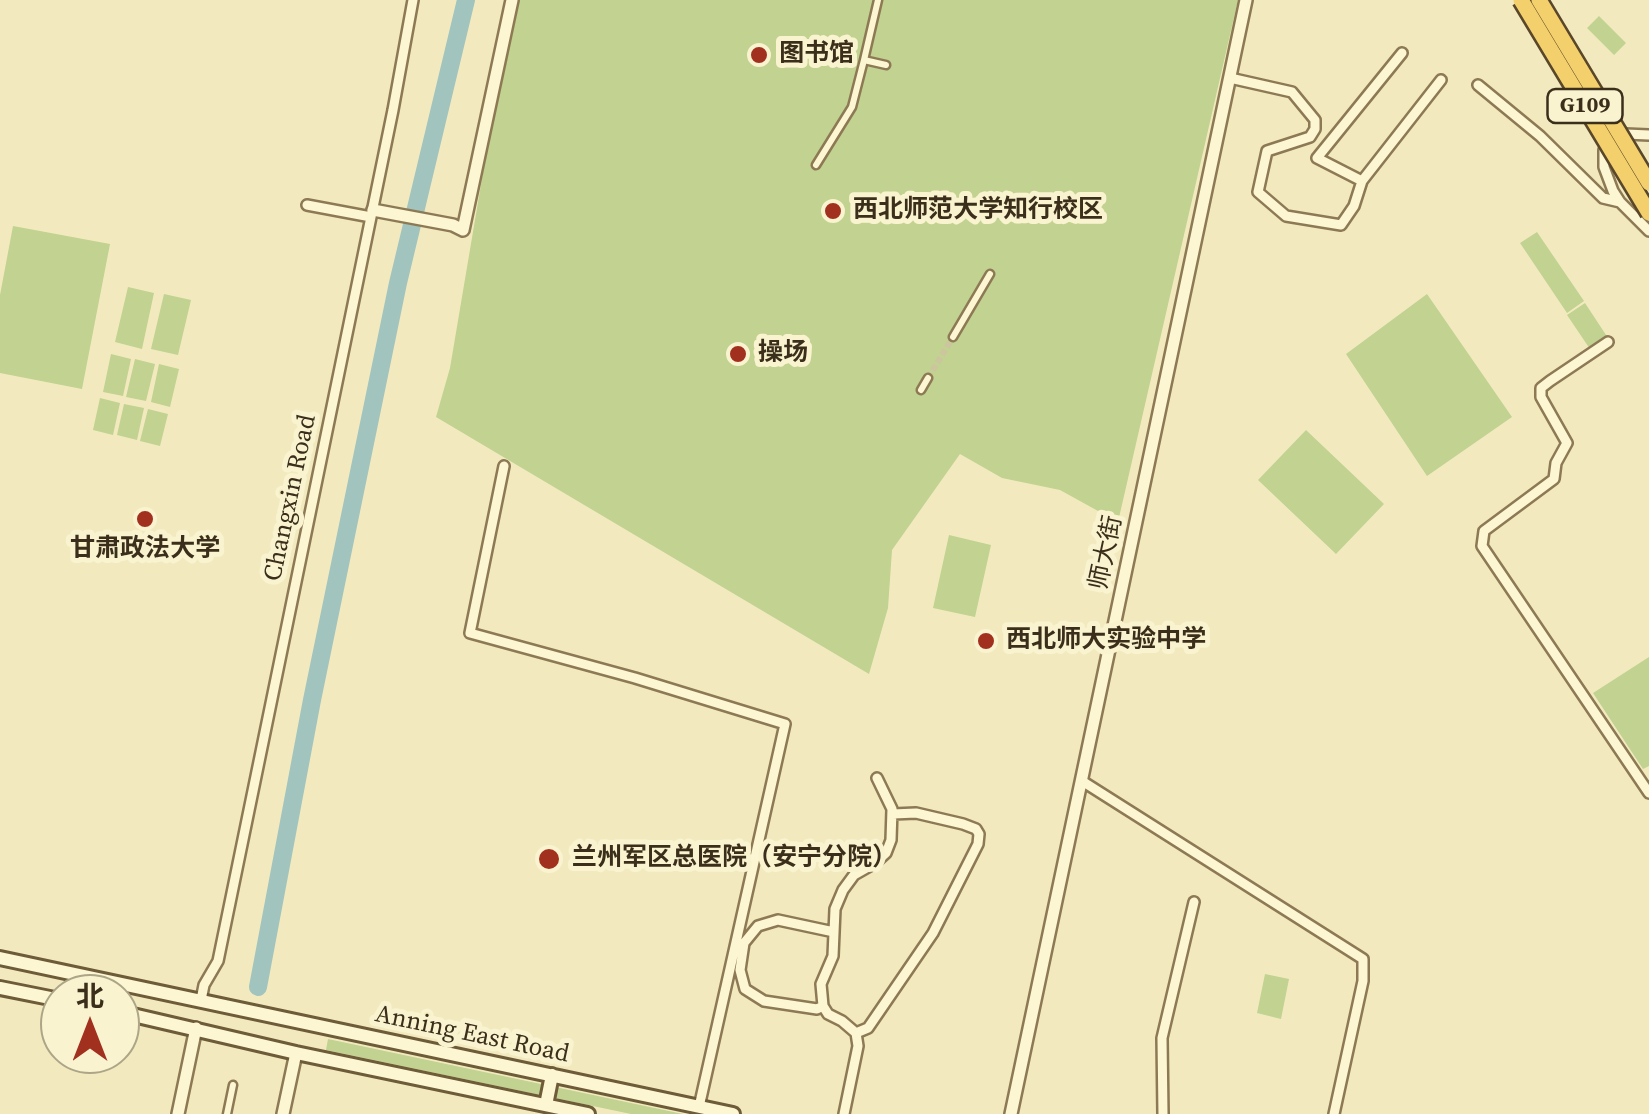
<!DOCTYPE html>
<html>
<head>
<meta charset="utf-8">
<style>
  body { margin:0 }
  #map { position:relative; width:1649px; height:1114px; overflow:hidden; background:#f2eabe; font-family:"Source Serif 4","Noto Sans SC",serif }
  canvas { display:block }
  .north { position:absolute; left:40px; top:974px; width:100px; height:100px; box-sizing:border-box; background:#f9f3cf; border:2px solid #ada587; border-radius:50%; rotate:0deg; font-size:28px; font-weight:700; line-height:40px; text-align:center; color:#3b2f1b }
  .north::after { content:''; display:block; margin:auto; width:35px; height:45px; background:#a2301e; clip-path:polygon(50% 0,100% 100%,50% 72%,0 100%) }
</style>
</head>
<body>
<div id="map">
<canvas width="1649" height="1114"></canvas>
<div class="north">北</div>
</div>
<script>
const ctx = document.querySelector('canvas').getContext('2d');
ctx.lineJoin = 'round';
function fillPath(path, color) { ctx.fillStyle = color; ctx.fill(path, 'evenodd'); }
const toPath = rows => new Path2D(rows.map(r => 'M' + r).join(''));
function strokePath(path, color, width, dash) { ctx.strokeStyle = color; ctx.lineWidth = width; ctx.lineCap = dash ? 'butt' : 'round'; ctx.setLineDash(dash || []); ctx.stroke(path); }
function drawText(font, color, halo, rows, align = 'center') {
  ctx.font = font + ' "Source Serif 4","Noto Sans SC",serif'; ctx.lineWidth = 10; ctx.setLineDash([]); ctx.textBaseline = 'middle'; ctx.strokeStyle = halo; ctx.fillStyle = color; for (const [text, x, y, turn = 0] of rows) {
    ctx.save(); ctx.translate(x, y); ctx.rotate((+turn || 0) * Math.PI / 180); ctx.textAlign = isNaN(turn) ? turn : align; if (halo) ctx.strokeText(text, 0, 0); ctx.fillText(text, 0, 0); ctx.restore();
  }
}
fillPath(toPath([
  [518,0,1238,0,1118,522,1060,490,1002,478,960,454,892,550,888,608,869,674,436,417,450,368,503,54],
  [1599,16,1626,43,1614,55,1587,28],
  [13,226,110,244,82,389,0,373,0,295],
  [1537,232,1584,301,1567,313,1520,243],
  [128,287,154,293,142,349,115,342],
  [164,294,191,300,178,355,151,349],
  [1427,294,1512,417,1427,476,1346,354],
  [1585,303,1608,338,1590,349,1567,315],
  [111,354,131,359,123,396,103,392],
  [135,359,155,364,146,401,126,397],
  [159,364,179,369,170,407,151,402],
  [100,398,120,403,113,435,93,430],
  [124,404,144,408,137,440,117,435],
  [148,409,168,414,160,446,140,441],
  [1306,430,1384,504,1336,554,1258,480],
  [949,535,991,545,975,617,933,608],
  [1649,657,1649,766,1643,769,1593,693],
  [1265,974,1289,979,1281,1019,1257,1013],
  [328,1039,683,1114,631,1114,326,1050]
]), '#c1d291');
strokePath(toPath([
  [258,987,312,700,398,283,466,0]
]), '#a2c4be', 18);
strokePath(toPath([
  [928,378,953,337]
]), '#cdc59d', 6, [6, 3]);
const pedestrian = toPath([
  [864,60,878,0],
  [816,165,852,107,864,60,886,65],
  [953,337,990,274],
  [921,390,928,378],
  [227,1114,233,1085]
]);
const minor = toPath([
  [1230,78,1292,92,1315,120,1315,129,1310,137,1267,151,1258,192,1286,216,1341,225,1354,206,1362,181,1441,80],
  [1478,85,1540,136,1603,198,1620,202],
  [1649,135,1626,134,1611,140,1604,150,1604,167,1613,191,1620,202,1649,231],
  [1362,181,1317,158,1402,53],
  [307,205,371,217],
  [1608,342,1550,381,1541,388,1541,397,1567,443,1556,463,1554,479,1484,531,1482,546,1649,793],
  [504,466,470,633,635,678,785,724,699,1107],
  [1082,781,1363,959,1363,981,1334,1114],
  [201,1000,204,985,218,961,393,110,413,0],
  [823,1006,817,1009,764,1001,745,989,740,970,744,943,758,926,778,920,834,932],
  [856,1033,868,1028,933,933,978,844,979,834,976,829,963,824,916,813,893,814],
  [844,1114,858,1046,856,1033,842,1021,828,1014,823,1006,821,984,833,956,835,909,843,890,854,875,875,863,886,853,891,840,892,809,877,778],
  [1163,1114,1162,1038,1194,902]
]);
const tertiary = toPath([
  [373,210,453,225,463,230,512,0],
  [178,1114,196,1028],
  [283,1114,296,1053],
  [1011,1114,1246,0]
]);
const secondary = toPath([
  [0,958,733,1114],
  [0,988,60,1000],
  [120,1012,296,1053,588,1114],
  [546,1105,552,1075]
]);
strokePath(pedestrian, '#8d7a55', 11);
strokePath(minor, '#8d7a55', 14);
strokePath(tertiary, '#8d7a55', 16);
strokePath(secondary, '#6e5b38', 18);
strokePath(pedestrian, '#fcf6d2', 6);
strokePath(minor, '#fcf6d2', 9);
strokePath(tertiary, '#fcf6d2', 11);
strokePath(secondary, '#fcf6d2', 12);
const trunkBridge = toPath([
  [1521,0,1649,213],
  [1539,0,1649,183]
]);
strokePath(trunkBridge, '#5a472a', 20, []);
strokePath(trunkBridge, '#f3d06b', 15);
for (const [x, y, r, color] of [
  [759,55,10,"#a2301e"],
  [833,211,10,"#a2301e"],
  [738,354,10,"#a2301e"],
  [145,519,10,"#a2301e"],
  [986,641,10,"#a2301e"],
  [549,859,12,"#a2301e"]
]) { const dot = new Path2D(); dot.arc(x, y, r, 0, 2 * Math.PI); ctx.fillStyle = color; ctx.fill(dot); strokePath(dot, '#f9f3cf', 4); }
for (const [x, y, w] of [
  [1585,106,75]
]) { const box = new Path2D(); box.roundRect(x - w / 2, y - 17, w, 34, 8); ctx.fillStyle = '#f9f3cf'; ctx.fill(box); strokePath(box, '#3b2f1b', 2.5); }
drawText('bold 22px', '#3b2f1b', null, [
  ["G109",1585,106]
]);
drawText('bold 25px', '#3b2f1b', '#f9f3cf', [
  ["图书馆",779,55],
  ["西北师范大学知行校区",853,211],
  ["操场",758,354],
  ["甘肃政法大学",145,550,"center"],
  ["西北师大实验中学",1006,641],
  ["兰州军区总医院（安宁分院）",572,859]
], 'left');
drawText('25px', '#3b2f1b', '#f9f3cf', [
  ["Changxin Road",291,498,-78],
  ["师大街",1107,553,-78],
  ["Anning East Road",472,1035,12]
]);
</script>
</body>
</html>
